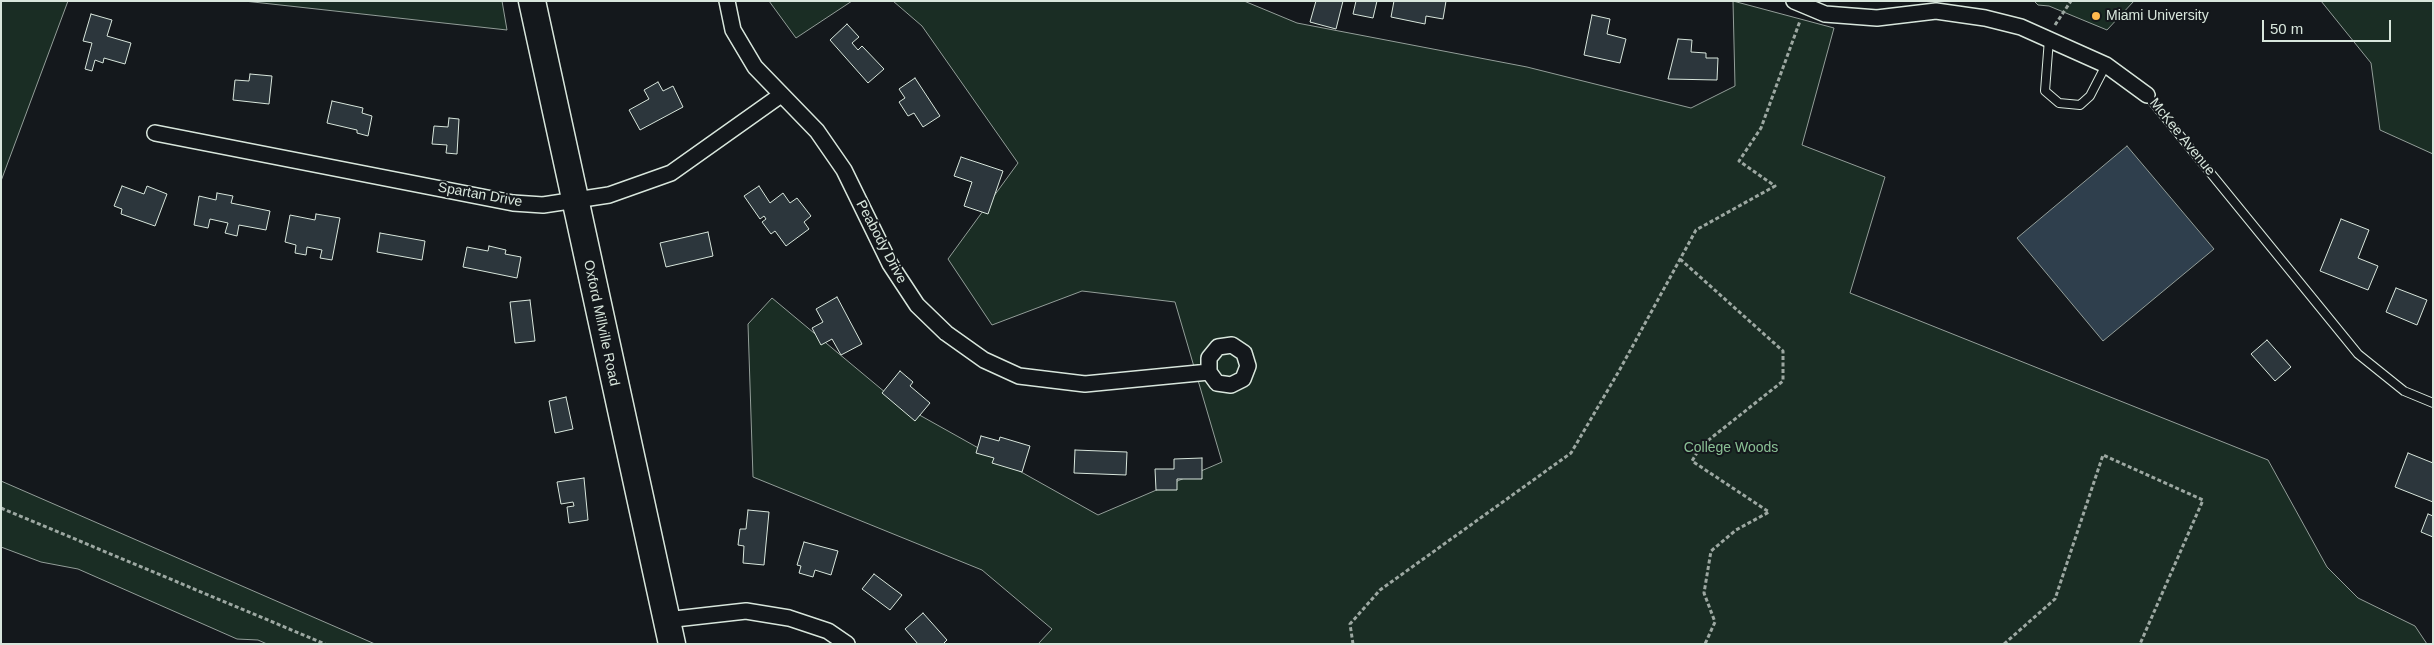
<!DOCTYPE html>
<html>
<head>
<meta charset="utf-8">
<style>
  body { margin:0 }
  #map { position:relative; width:2434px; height:645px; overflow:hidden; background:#14181c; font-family:Helvetica,sans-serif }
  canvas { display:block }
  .frame { position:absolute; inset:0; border:2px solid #d8e6dc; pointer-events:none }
  .scale { position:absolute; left:2262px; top:20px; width:129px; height:22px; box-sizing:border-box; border:2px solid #d8e6dc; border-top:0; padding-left:6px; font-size:15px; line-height:18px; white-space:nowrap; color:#d8e6dc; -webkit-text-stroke:4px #14181c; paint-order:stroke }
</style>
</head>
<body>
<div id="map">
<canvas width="2434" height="645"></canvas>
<div class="frame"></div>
<div class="scale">50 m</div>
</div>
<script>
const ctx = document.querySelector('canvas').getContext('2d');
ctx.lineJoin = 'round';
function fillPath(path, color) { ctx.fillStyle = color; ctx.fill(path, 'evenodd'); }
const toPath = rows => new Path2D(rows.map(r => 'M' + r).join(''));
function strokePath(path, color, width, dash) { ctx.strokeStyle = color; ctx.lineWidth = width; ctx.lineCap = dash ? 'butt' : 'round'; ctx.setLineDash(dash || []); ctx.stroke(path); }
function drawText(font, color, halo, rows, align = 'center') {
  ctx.font = font + ' Helvetica,sans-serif'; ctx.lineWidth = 4; ctx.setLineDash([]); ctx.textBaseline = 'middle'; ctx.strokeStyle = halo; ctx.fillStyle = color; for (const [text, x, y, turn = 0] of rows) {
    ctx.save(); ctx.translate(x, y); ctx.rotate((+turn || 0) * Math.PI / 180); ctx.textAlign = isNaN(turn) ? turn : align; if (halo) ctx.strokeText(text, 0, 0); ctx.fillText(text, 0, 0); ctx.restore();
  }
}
const green = toPath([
  [1,1,68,1,1,181,1,1],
  [244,1,502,1,507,30,244,1],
  [769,1,852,1,796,38,769,1],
  [893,1,1244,1,1297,23,1527,67,1691,108,1735,86,1733,1,1834,28,1802,145,1885,177,1850,293,2268,460,2327,567,2358,598,2415,626,2427,644,1038,644,1052,629,982,570,753,477,748,324,772,298,898,403,1098,515,1222,462,1175,302,1082,291,992,325,948,259,1018,163,922,26,893,1],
  [2034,1,2134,1,2107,30,2049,6,2038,5,2034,1],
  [2321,1,2433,1,2433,154,2380,130,2371,63,2321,1],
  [1,481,375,644,267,644,258,640,237,639,78,569,41,562,1,547,1,481]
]);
fillPath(green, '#1a2d24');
strokePath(green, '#939e99', 1);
const water = toPath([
  [2127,146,2214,249,2103,341,2017,238,2127,146]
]);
fillPath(water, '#2f3f4d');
strokePath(water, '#939e99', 1);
const building = toPath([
  [1316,1,1343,1,1336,29,1310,22,1316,1],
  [1356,1,1377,1,1373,18,1353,14,1356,1],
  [1394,1,1446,1,1443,19,1426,16,1425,24,1391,17,1394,1],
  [91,14,112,20,107,36,131,43,125,64,104,58,103,63,95,60,92,71,85,69,92,43,83,41,91,14],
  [1592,15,1610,19,1607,34,1626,39,1620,63,1584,55,1592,15],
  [847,24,859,37,852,43,858,50,862,46,884,69,868,83,830,40,847,24],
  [1678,39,1692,40,1691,52,1706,53,1706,58,1718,58,1717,80,1668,79,1678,39],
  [250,74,272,76,269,104,233,100,235,80,249,81,250,74],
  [915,78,940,116,923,127,914,113,908,116,899,102,905,98,899,89,915,78],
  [658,82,663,91,673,86,683,107,640,130,629,110,649,99,644,90,658,82],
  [332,101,363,108,362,113,372,116,368,136,357,133,357,130,327,123,332,101],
  [449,118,459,119,457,154,446,153,447,145,432,144,434,126,448,127,449,118],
  [961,157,1003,171,988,214,964,206,972,182,954,176,961,157],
  [122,186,144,194,147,186,167,194,155,226,121,214,122,209,114,206,122,186],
  [759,186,770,203,783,193,790,203,797,198,811,216,804,222,809,229,786,246,775,231,771,234,762,222,766,219,764,216,760,219,744,196,759,186],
  [217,193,233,196,231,203,270,211,266,230,239,225,237,236,225,233,228,223,210,219,208,228,194,225,199,196,216,200,217,193],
  [316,214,340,218,332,260,320,258,322,250,307,247,306,255,295,253,296,245,285,242,290,215,315,220,316,214],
  [2341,219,2369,230,2358,258,2378,266,2368,290,2320,271,2341,219],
  [708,232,713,256,666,267,660,243,708,232],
  [380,233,425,241,422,260,377,252,380,233],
  [489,246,506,250,505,254,521,257,517,278,463,267,467,247,488,251,489,246],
  [2396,288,2427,300,2417,325,2386,312,2396,288],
  [837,297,862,344,841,355,832,339,821,345,812,328,823,322,816,309,837,297],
  [530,300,535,341,515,343,510,302,530,300],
  [2267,340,2291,367,2275,381,2251,354,2267,340],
  [900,371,913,382,910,386,930,403,915,421,882,393,900,371],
  [566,397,573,429,555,433,549,401,566,397],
  [981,436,999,441,1000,437,1030,446,1022,472,992,463,994,458,976,453,981,436],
  [1075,450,1127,452,1126,475,1074,473,1075,450],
  [2408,453,2433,463,2433,502,2395,487,2408,453],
  [1202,458,1202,479,1177,479,1177,490,1156,490,1155,469,1174,469,1174,459,1202,458],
  [584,478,588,520,569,523,567,507,574,506,573,502,561,504,557,482,584,478],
  [748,510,769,512,764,565,743,563,744,546,738,545,740,529,746,529,748,510],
  [2428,514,2433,516,2433,537,2421,532,2428,514],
  [804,542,838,551,831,575,815,570,813,577,799,573,801,566,797,565,804,542],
  [874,574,902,595,890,610,862,589,874,574],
  [923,613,947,640,943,644,918,644,905,629,923,613]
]);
fillPath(building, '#2c363c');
strokePath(building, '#d8e6dc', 1);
const service = toPath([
  [2049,39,2045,91,2059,103,2080,105,2090,96,2106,65],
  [2147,95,2358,354,2404,391,2433,403]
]);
const minor = toPath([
  [727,1,733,30,755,67,817,131,844,170,890,264,917,305,946,333,984,360,1019,376,1085,384,1209,372,1217,383,1231,385,1243,379,1248,366,1244,353,1232,345,1218,347,1209,358,1209,372],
  [1794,1,1825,14,1877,18,1936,11,1985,18,2021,27,2106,65,2147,95],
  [155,133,513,203,543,205,609,195,671,173,781,95],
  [666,620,746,611,789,618,828,631,847,644]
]);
const trunk = toPath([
  [532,1,672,644]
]);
strokePath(service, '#d8e6dc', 10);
strokePath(minor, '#d8e6dc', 18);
strokePath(trunk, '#d8e6dc', 29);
strokePath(toPath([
  [2055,25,2071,1],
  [1680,259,1783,351,1783,381,1701,446,1692,461,1769,512,1736,530,1711,551,1704,593,1715,622,1705,644],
  [1,508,325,644],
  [1353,644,1350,624,1380,590,1571,453,1619,371,1696,230,1775,186,1739,161,1761,128,1800,21],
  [2004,644,2055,599,2103,455,2203,500,2140,644]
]), '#9da8a2', 3, [4, 2.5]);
strokePath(service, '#14181c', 8);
strokePath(minor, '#14181c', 15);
strokePath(trunk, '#14181c', 26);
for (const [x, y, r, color] of [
  [2096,16,5,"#ffb74d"]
]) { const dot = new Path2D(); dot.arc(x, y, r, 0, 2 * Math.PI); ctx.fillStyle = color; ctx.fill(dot); strokePath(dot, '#14181c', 2); }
drawText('14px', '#d8e6dc', '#14181c', [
  ["Miami University",2106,16]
], 'left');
drawText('14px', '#d8e6dc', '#14181c', [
  ["McKee Avenue",2182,137,51],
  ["Spartan Drive",480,195,10],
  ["Peabody Drive",881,242,62],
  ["Oxford Millville Road",601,323,78]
]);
drawText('14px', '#8ac095', '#14181c', [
  ["College Woods",1731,448]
]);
</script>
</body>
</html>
